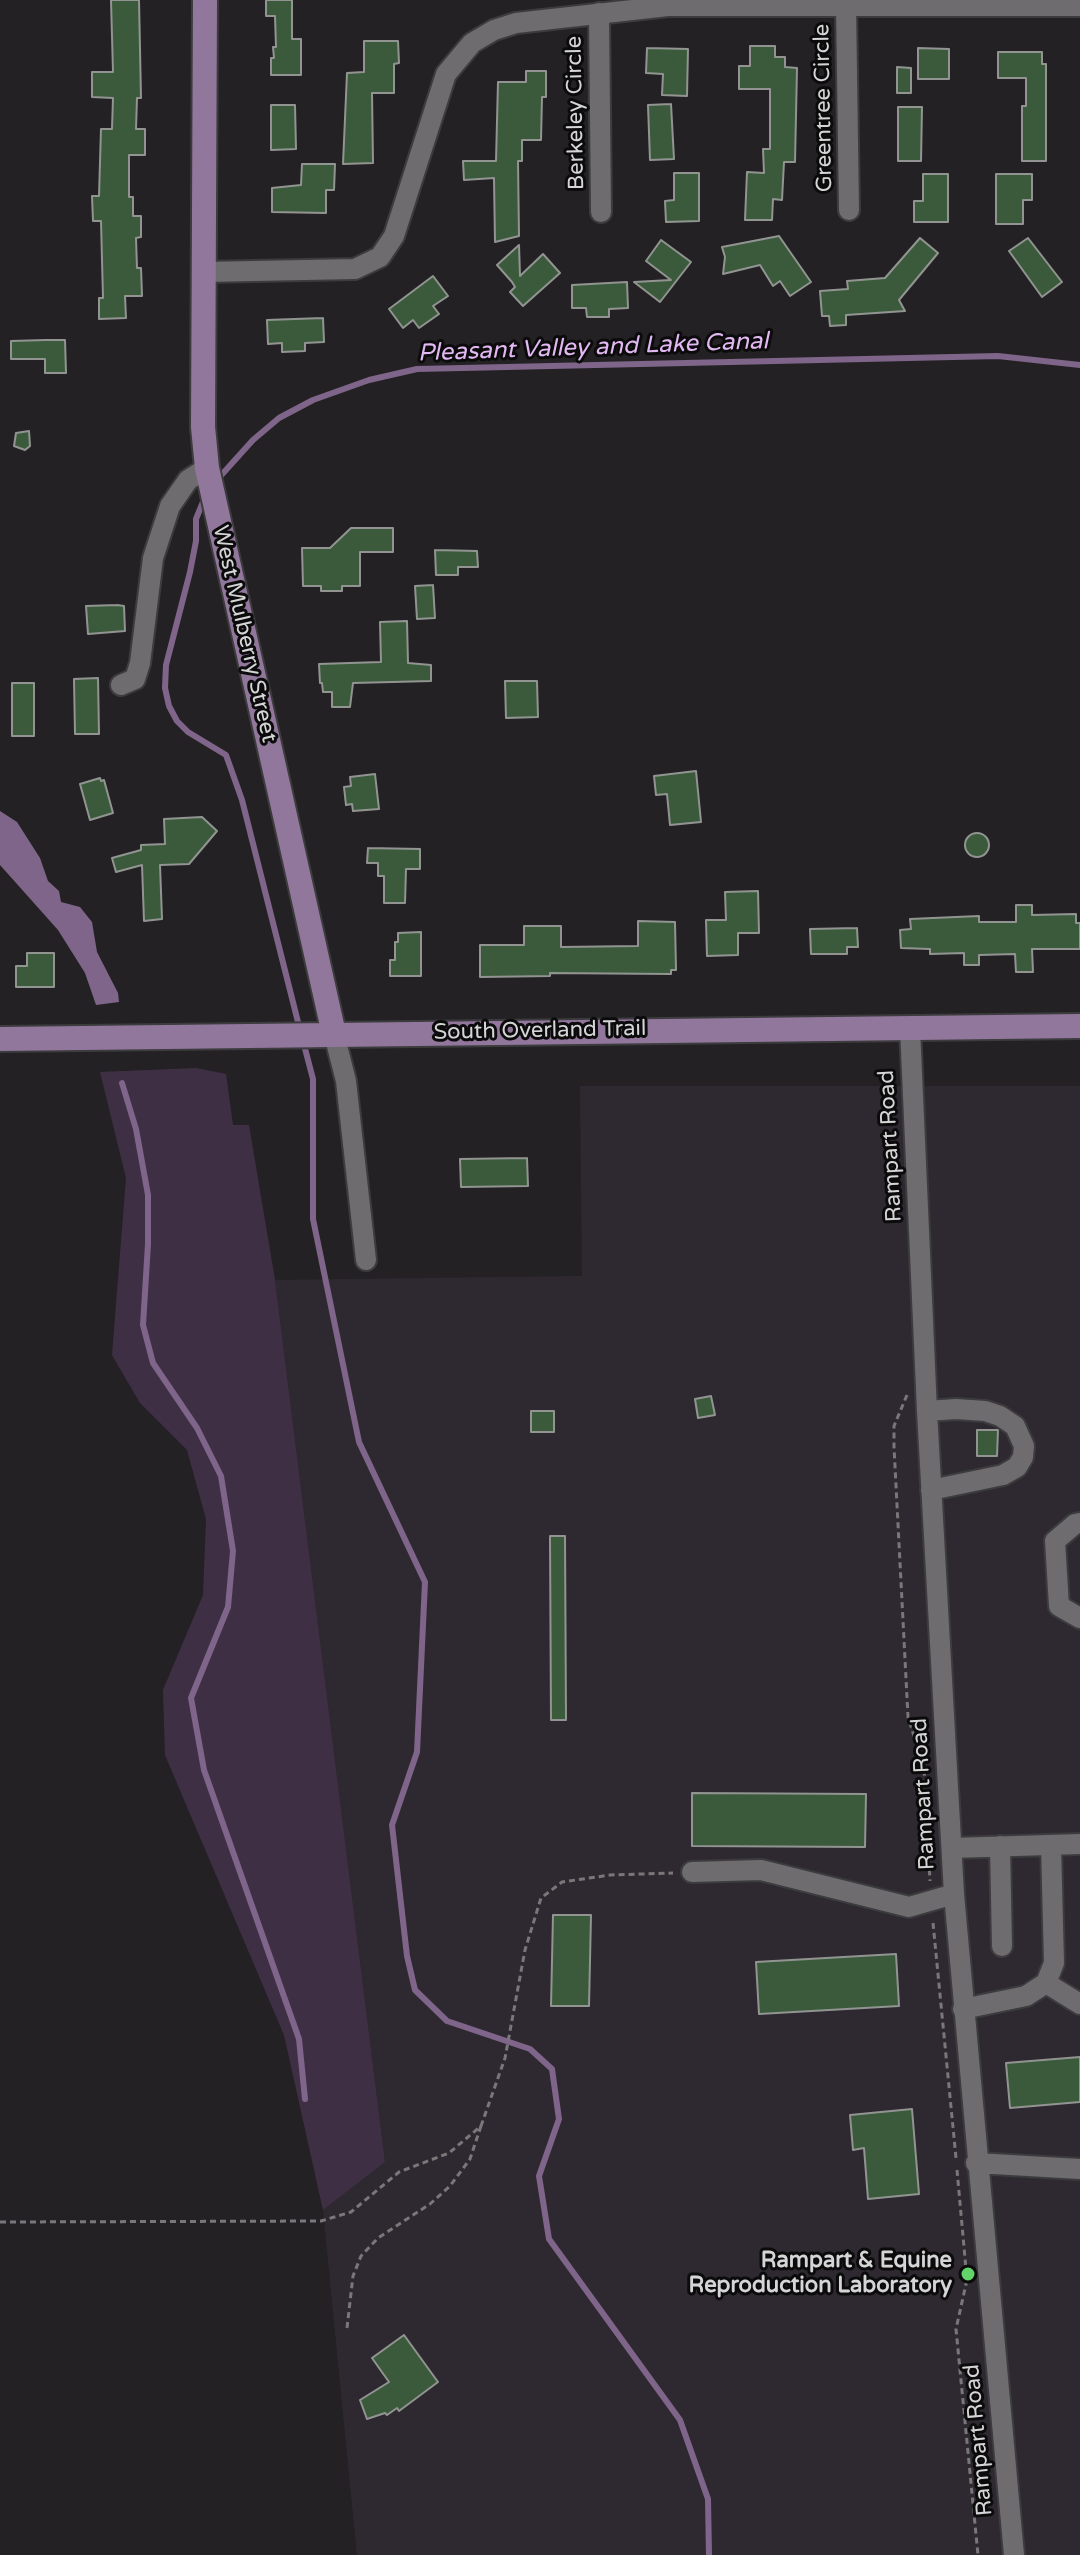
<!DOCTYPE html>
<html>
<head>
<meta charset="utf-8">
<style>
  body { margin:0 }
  canvas { display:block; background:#232124 }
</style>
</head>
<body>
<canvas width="1080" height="2555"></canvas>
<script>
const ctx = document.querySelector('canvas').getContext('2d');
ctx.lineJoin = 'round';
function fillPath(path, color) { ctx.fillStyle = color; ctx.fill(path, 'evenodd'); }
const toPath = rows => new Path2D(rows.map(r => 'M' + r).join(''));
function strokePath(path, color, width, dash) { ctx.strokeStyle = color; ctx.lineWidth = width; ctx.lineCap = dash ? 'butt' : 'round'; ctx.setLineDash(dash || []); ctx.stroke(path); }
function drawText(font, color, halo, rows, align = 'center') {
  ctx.font = font + ' "Varela Round",sans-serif'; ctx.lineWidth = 6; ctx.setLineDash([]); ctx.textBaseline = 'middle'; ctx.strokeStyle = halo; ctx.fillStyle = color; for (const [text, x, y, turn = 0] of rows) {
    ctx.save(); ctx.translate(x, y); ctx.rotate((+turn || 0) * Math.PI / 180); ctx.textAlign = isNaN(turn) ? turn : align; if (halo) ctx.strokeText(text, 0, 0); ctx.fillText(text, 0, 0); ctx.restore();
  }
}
fillPath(toPath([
  [580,1086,1080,1086,1080,2555,357,2555,323,2210,385,2162,275,1280,582,1276]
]), '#2e2930');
fillPath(toPath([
  [196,1068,226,1074,233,1125,249,1125,275,1280,385,2162,323,2210,284,2035,165,1755,163,1690,203,1595,206,1519,187,1450,140,1403,112,1355,126,1178,100,1072]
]), '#3f2f45');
fillPath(toPath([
  [0,811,17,822,40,858,48,881,59,891,61,902,80,907,92,922,97,952,118,993,119,1002,96,1005,85,973,58,930,0,865]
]), '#7f6589');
strokePath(toPath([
  [216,481,253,440,279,418,313,400,369,380,417,369,998,356,1080,365],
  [205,497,196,519,196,541,190,572,166,665,165,688,169,706,177,721,188,732,226,755,242,800,300,1030],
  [303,1041,313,1079,313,1219,359,1442,425,1582,417,1752,392,1825,407,1956,415,1990,447,2021,530,2049,552,2069,559,2119,539,2176,549,2239,680,2420,708,2499,709,2555],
  [122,1083,136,1129,148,1195,148,1244,143,1325,153,1363,197,1428,221,1476,233,1551,228,1607,191,1698,204,1770,299,2039,305,2099]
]), '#7f6589', 6);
const building = toPath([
  [111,0,139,0,141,98,137,98,136,129,145,129,145,155,129,155,129,197,133,197,133,216,141,216,141,237,136,238,137,268,141,268,142,296,125,296,126,318,99,319,99,298,103,298,101,221,93,221,92,196,99,196,101,129,112,129,113,98,92,97,92,72,113,72,111,0],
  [266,0,292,0,292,39,301,39,301,75,271,75,271,58,274,58,273,47,276,47,275,16,266,16,266,0],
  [364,41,398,41,399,63,394,64,394,93,372,93,373,163,343,164,347,73,364,72,364,41],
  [750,46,775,46,775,57,785,57,785,67,797,68,795,162,784,162,782,200,773,199,772,220,745,220,747,172,764,173,763,149,770,149,770,89,739,89,739,66,750,66,750,46],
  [647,48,688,49,687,96,662,95,663,74,646,73,647,48],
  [918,48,949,49,949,79,918,79,918,48],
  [998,52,1042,52,1042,64,1046,64,1046,161,1022,161,1022,106,1026,106,1026,78,998,78,998,52],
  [897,67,911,68,911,93,897,93,897,67],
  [526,71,546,71,546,97,542,97,541,140,522,140,522,161,518,161,519,236,495,242,494,178,464,180,463,161,496,161,498,82,526,82,526,71],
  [671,104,674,159,650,160,648,105,671,104],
  [271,105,295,105,296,149,271,150,271,105],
  [898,107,922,107,921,161,898,161,898,107],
  [302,164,335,164,334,190,326,190,326,213,272,212,272,188,301,185,302,164],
  [674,173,699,173,699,221,666,222,665,201,674,200,674,173],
  [923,174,948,174,948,222,914,222,914,201,923,201,923,174],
  [996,174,1032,174,1032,200,1023,200,1023,224,996,224,996,174],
  [779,236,811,282,790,296,780,281,773,286,760,265,723,274,725,257,722,247,779,236],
  [920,238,938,253,899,300,905,311,846,315,846,325,830,326,829,316,822,316,820,291,848,289,847,281,885,278,920,238],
  [1028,238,1062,282,1042,297,1009,251,1028,238],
  [661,240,691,262,660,302,634,282,671,280,646,261,661,240],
  [519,245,520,276,543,254,560,273,523,306,510,292,515,287,512,282,497,265,519,245],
  [433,276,448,296,433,306,439,314,419,328,413,320,403,328,389,309,433,276],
  [627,282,628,308,609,309,609,317,587,317,586,308,572,308,572,285,627,282],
  [323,318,324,342,305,343,305,351,282,352,282,343,268,344,267,320,323,318],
  [46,340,65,340,66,373,45,373,45,359,11,359,11,341,46,340],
  [29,431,30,446,25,450,14,446,16,433,29,431],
  [351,528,393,528,393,552,360,552,360,586,342,586,342,591,321,591,321,586,303,586,302,548,330,548,351,528],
  [435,550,477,551,478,567,458,567,458,575,436,575,435,550],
  [433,585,435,618,417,619,415,586,433,585],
  [117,605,124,606,125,631,88,634,86,606,117,605],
  [407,621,408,663,431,665,431,681,353,683,350,707,332,707,332,692,323,692,322,683,320,683,319,664,381,662,380,622,407,621],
  [98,678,99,734,75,734,74,679,98,678],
  [505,681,537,681,538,717,506,718,505,681],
  [12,683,34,683,34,736,12,736,12,683],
  [696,771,701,822,670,825,667,794,656,795,654,776,696,771],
  [375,774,379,809,353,811,352,804,346,805,344,787,351,786,350,777,375,774],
  [100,778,101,781,104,780,113,813,90,820,80,784,100,778],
  [202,817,217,831,189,864,160,865,162,919,144,921,142,865,116,872,112,858,141,850,141,845,165,844,164,819,202,817],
  '965 845a12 12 0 1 1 24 0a12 12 0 1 1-24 0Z',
  [368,848,420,849,420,869,406,869,405,903,384,903,384,876,378,876,378,863,367,863,368,848],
  [758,891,759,933,738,933,738,955,707,956,706,920,726,920,725,892,758,891],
  [1016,905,1032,905,1032,915,1076,914,1076,923,1080,923,1080,949,1032,949,1033,972,1016,972,1015,954,979,955,979,965,964,965,964,953,930,954,930,949,901,948,900,930,911,929,910,919,979,916,979,922,1016,922,1016,905],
  [638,921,675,922,676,970,671,970,671,974,550,973,550,976,480,977,480,945,524,945,524,926,561,926,561,947,638,946,638,921],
  [857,928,858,947,847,947,847,954,811,954,810,929,857,928],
  [421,932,421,976,390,976,390,960,395,960,395,942,398,942,398,933,421,932],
  [27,953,54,953,54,987,16,987,16,966,27,966,27,953],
  [527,1158,528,1186,461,1187,460,1159,527,1158],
  [711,1396,715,1415,698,1418,695,1399,711,1396],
  [531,1411,554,1411,554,1432,531,1432,531,1411],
  [977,1430,998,1430,997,1456,977,1456,977,1430],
  [550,1536,565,1536,566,1720,551,1720,550,1536],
  [692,1793,866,1794,865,1847,692,1846,692,1793],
  [553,1915,591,1915,589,2006,551,2006,553,1915],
  [896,1954,899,2006,759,2014,756,1962,896,1954],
  [1080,2057,1080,2102,1010,2108,1006,2063,1080,2057],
  [912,2109,919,2194,868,2199,864,2148,853,2150,850,2115,912,2109],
  [404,2335,438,2382,399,2411,397,2408,387,2415,385,2413,367,2419,360,2400,389,2382,372,2358,404,2335]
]);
fillPath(building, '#3a5a3b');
strokePath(building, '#919491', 2);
const minor = toPath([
  [846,5,849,210],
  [599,13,601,212],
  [204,272,355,269,380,257,394,236,446,74,472,43,494,30,516,23,668,6,1080,6],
  [121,685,135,679,140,663,153,558,170,506,188,480,207,468],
  [910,1028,927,1411,954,1894,1014,2555],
  [334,1034,346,1081,366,1260],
  [927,1411,956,1409,985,1411,1000,1416,1015,1426,1024,1446,1023,1457,1017,1467,1003,1475,931,1490],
  [1080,1618,1059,1606,1055,1541,1075,1524,1080,1523],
  [1000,1846,1002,1946],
  [952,1848,1080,1844],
  [692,1872,761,1870,909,1907,954,1894],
  [1046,1983,1080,2004],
  [963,2009,1026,1996,1046,1983,1054,1963,1051,1845],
  [976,2163,1080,2169]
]);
const major = toPath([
  [205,0,203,427,207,468,334,1034],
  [0,1039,1080,1026]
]);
strokePath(minor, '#3c3b3d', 24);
strokePath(major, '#3c3b3d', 28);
strokePath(toPath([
  [907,1395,894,1426,894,1447,908,1717,924,1768,930,1881],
  [933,1923,956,2158],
  [957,2170,966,2269,966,2284,956,2329,978,2555],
  [0,2222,321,2221,351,2212,399,2172,449,2153,481,2126,505,2058,525,1950,541,1898,562,1882,610,1875,673,1873],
  [347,2328,353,2276,361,2256,378,2238,430,2204,450,2186,470,2159,481,2126]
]), '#79777a', 3, [6, 4]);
strokePath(minor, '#6e6c6f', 20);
strokePath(major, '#92779d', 24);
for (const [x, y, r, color] of [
  [968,2274,8,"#62d469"]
]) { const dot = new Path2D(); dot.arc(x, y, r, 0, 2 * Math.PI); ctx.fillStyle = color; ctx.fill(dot); strokePath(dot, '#0c0b0c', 3); }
drawText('22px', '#d5d4d6', '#0c0b0c', [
  ["Greentree Circle",824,108,-91],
  ["Berkeley Circle",576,113,-91],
  ["West Mulberry Street",244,634,77],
  ["South Overland Trail",540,1031,-1],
  ["Rampart Road",891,1146,-93],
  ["Rampart Road",924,1794,-93],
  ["Rampart Road",979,2440,-95]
]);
drawText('bold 22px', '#d5d4d6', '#0c0b0c', [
  ["Rampart & Equine",952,2261],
  ["Reproduction Laboratory",952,2286]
], 'right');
drawText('italic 24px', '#e2b8f3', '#0c0b0c', [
  ["Pleasant Valley and Lake Canal",593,348,-2]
]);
</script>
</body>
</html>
